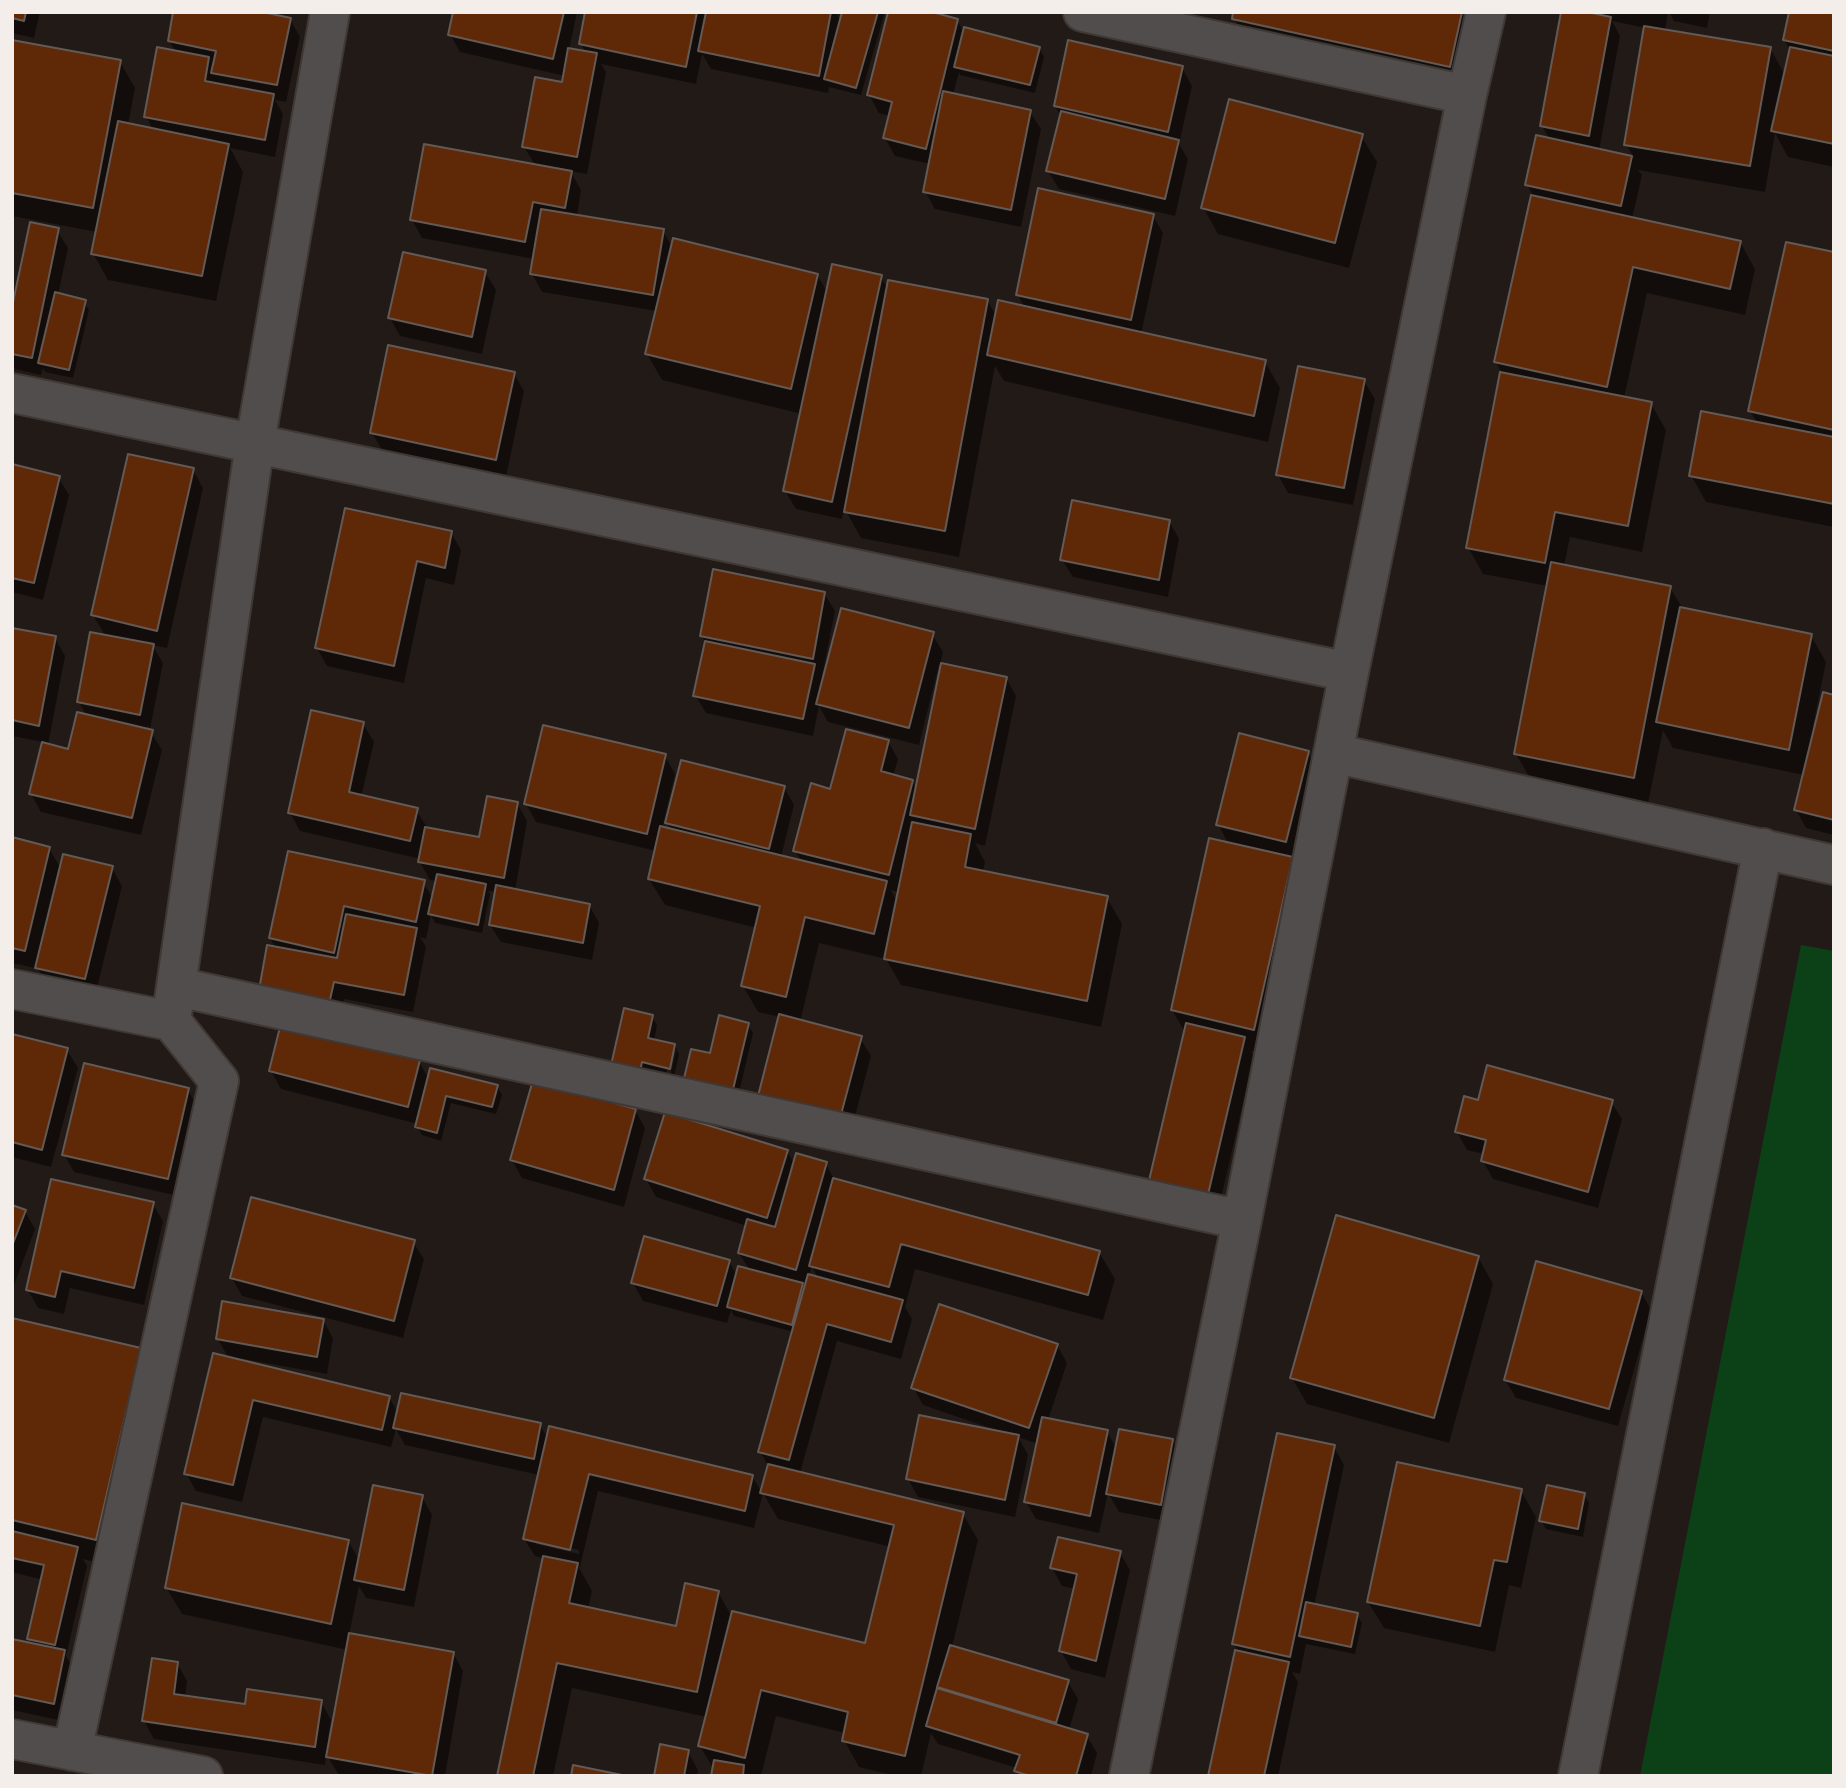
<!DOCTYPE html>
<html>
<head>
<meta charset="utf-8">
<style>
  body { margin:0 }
  #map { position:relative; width:1846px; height:1788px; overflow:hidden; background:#221a16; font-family:Signika,sans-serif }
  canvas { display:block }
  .frame { position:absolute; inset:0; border:14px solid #f4eeeb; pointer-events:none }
</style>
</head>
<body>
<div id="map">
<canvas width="1846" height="1788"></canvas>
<div class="frame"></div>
</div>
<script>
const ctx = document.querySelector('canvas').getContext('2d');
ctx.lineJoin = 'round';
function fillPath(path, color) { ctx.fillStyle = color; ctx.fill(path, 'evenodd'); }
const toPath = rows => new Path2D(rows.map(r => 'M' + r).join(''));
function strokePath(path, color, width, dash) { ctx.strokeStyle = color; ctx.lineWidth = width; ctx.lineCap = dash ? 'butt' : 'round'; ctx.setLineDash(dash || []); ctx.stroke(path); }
fillPath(toPath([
  [1801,945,1834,951,1834,1776,1640,1776]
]), '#0c4118');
fillPath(toPath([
  [12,12,40,12,34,38,12,33],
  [455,12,577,12,569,50,586,53,581,44,587,12,836,12,841,22,844,12,882,12,884,15,861,95,829,87,828,93,711,69,702,54,696,84,601,64,606,72,587,174,570,171,581,190,577,216,663,231,672,247,817,275,828,293,881,277,888,289,987,300,997,317,1025,308,1018,295,1153,216,1163,233,1141,334,1265,362,1280,388,1268,442,1004,381,995,366,959,557,861,538,844,508,842,519,796,509,785,491,802,414,662,380,647,354,657,311,542,292,532,274,534,259,422,238,412,220,536,166,524,147,564,84,565,76,460,52,450,34],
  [1585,12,1668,12,1665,31,1770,48,1785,75,1791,51,1784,40,1834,12,1834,167,1788,157,1775,133,1765,192,1638,170,1642,175,1632,219,1740,242,1755,269,1745,315,1647,293,1624,398,1651,404,1666,430,1642,552,1570,537,1564,566,1670,587,1683,609,1811,636,1826,662,1813,726,1816,726,1834,696,1834,835,1806,828,1796,810,1804,775,1673,748,1663,730,1648,803,1531,780,1516,754,1548,586,1483,574,1468,547,1502,373,1496,362,1533,195,1527,185,1550,140,1542,126],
  [1612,21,1646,28,1626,144,1634,158,1599,151,1620,36],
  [1669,12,1710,12,1707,28,1674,21],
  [1461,13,1471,31,1460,84,1244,36,1234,18],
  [290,19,300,37,286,102,275,100,283,114,275,157,230,148,243,172,216,301,108,280,93,253,97,232,12,216,12,42,120,62,135,88,128,125,153,130,146,116,176,52,169,41],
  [957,20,964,33,1039,48,1044,57,1035,93,960,75,959,72,953,95,1030,112,1041,129,1021,227,935,209,925,191,930,164,895,156,885,138,890,116,879,113,869,95],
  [1182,68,1192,86,1179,144,1188,159,1175,216,1059,189,1048,171,1061,116,1055,106],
  [1361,136,1377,162,1349,268,1218,234,1203,207],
  [57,230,68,248,58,295,84,302,89,310,73,378,45,372,43,368,41,375,15,369,12,364,12,316],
  [1834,254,1834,527,1706,502,1691,475,1758,424,1750,411],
  [485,272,496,290,482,354,400,336,390,318],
  [514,374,524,391,506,477,382,450,372,433],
  [1364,381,1375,399,1353,505,1288,493,1278,475],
  [12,466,58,477,69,495,43,600,12,592],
  [193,470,203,488,167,648,152,645,163,663,150,729,147,725,147,731,151,732,162,750,141,835,41,812,31,794,43,742,12,736,12,629,55,638,65,656,48,745,70,751,87,717,79,702,106,637,93,615],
  [347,510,451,533,461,550,454,585,426,578,404,683,327,666,317,648],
  [1169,521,1179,539,1168,597,1073,577,1062,560],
  [824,593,835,611,822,676,932,634,943,652,940,665,1006,678,1016,696,985,846,975,843,985,862,983,872,1107,898,1122,924,1101,1027,901,985,886,959,819,943,800,1022,860,1038,871,1056,849,1139,780,1017,758,1012,743,986,757,928,665,905,649,879,656,851,536,822,526,804,665,756,675,774,662,829,672,831,667,823,784,787,794,805,781,857,802,862,795,851,832,791,888,741,898,759,893,776,912,781,917,790,942,666,939,665,919,745,828,722,819,706,813,736,706,713,695,695,706,644,702,636],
  [891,890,899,892,897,902],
  [363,724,374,742,361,797,416,810,427,827,480,839,517,803,527,821,515,891,589,905,599,923,592,960,501,942,490,925,497,892,488,891,490,894,482,933,435,923,431,915,426,939,420,937,426,947,413,1012,344,999,339,1021,276,949,270,938,289,853,423,882,433,899,437,881,430,880,420,862,421,859,300,831,290,813],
  [1308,753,1318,770,1296,859,1291,858,1307,885,1269,1055,1251,1051,1254,1056,1216,1220,1159,1207,1185,1032,1172,1010,1229,845,1218,824],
  [12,839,49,848,61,869,112,868,122,886,95,996,47,985,36,965,35,968,12,963],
  [625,1010,652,1017,657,1025,654,1041,674,1045,679,1054,674,1077,670,1076,676,1050,672,1050,666,1075,642,1088],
  [748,1025,753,1033,735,1110,711,1056],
  [12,1035,67,1050,78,1068,51,1167,12,1157],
  [419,1062,429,1079,497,1086,502,1095,496,1114,451,1103,441,1141,422,1135,417,1127,418,1124,281,1089,271,1071],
  [188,1090,198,1108,178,1196,74,1172,64,1154],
  [1479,1102,1611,1102,1622,1119,1598,1208,1493,1179,1483,1161,1484,1154,1467,1150,1457,1132],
  [635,1110,645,1128,624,1207,522,1178,512,1160],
  [787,1151,795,1165,826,1164,835,1181,1099,1252,1115,1279,1103,1320,915,1269,905,1307,912,1319,901,1359,837,1341,800,1473,963,1514,978,1540,952,1647,1068,1682,1078,1699,1069,1730,1087,1736,1097,1753,1091,1776,1019,1776,1017,1768,938,1744,931,1733,921,1776,896,1776,859,1767,844,1740,845,1733,776,1716,761,1776,713,1776,714,1770,700,1746,707,1717,572,1688,553,1776,499,1776,545,1559,535,1556,524,1539,539,1475,405,1445,396,1429,391,1447,263,1417,242,1502,196,1491,186,1473,229,1359,218,1339,323,1320,333,1338,327,1374,243,1359,243,1362,389,1397,398,1413,540,1425,548,1439,752,1476,762,1493,769,1467,760,1452,794,1332,734,1316,731,1310,727,1323,643,1301,633,1283,729,1261,737,1276,750,1271,739,1253,747,1226,656,1197,646,1179],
  [812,1267,818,1278,809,1276],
  [598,1491,754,1528,763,1493,778,1519,891,1547,866,1645,732,1617,718,1592,677,1628,588,1609,592,1591,578,1566,580,1567],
  [536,1540,579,1550,579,1554,536,1544],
  [153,1204,163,1221,144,1305,70,1288,64,1314,38,1308,28,1290],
  [12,1206,25,1211,35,1229,13,1288],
  [413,1242,424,1259,403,1338,242,1296,232,1278],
  [1478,1257,1493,1284,1449,1443,1307,1404,1292,1378],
  [1641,1292,1651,1310,1618,1426,1516,1398,1505,1380],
  [12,1319,140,1350,111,1566,83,1559,87,1566,66,1656,74,1670,63,1721,12,1710,12,1641,33,1645,29,1638,43,1580,12,1572],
  [1057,1345,1067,1363,1048,1420,1107,1432,1117,1449,1172,1440,1183,1458,1171,1522,1119,1512,1108,1493,1099,1533,1036,1519,1026,1502,1038,1444,1018,1437,1028,1455,1015,1517,918,1497,908,1479,996,1432,996,1430,923,1405,913,1387],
  [1334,1447,1344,1465,1314,1606,1357,1615,1362,1623,1355,1654,1306,1644,1300,1674,1292,1672,1298,1682,1278,1776,1210,1776,1239,1653,1234,1644],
  [1521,1491,1536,1517,1521,1588,1509,1585,1495,1652,1384,1628,1368,1602],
  [1584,1495,1589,1503,1583,1537,1546,1529,1541,1520],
  [422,1497,432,1515,414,1607,366,1598,359,1586,349,1635,453,1653,463,1671,445,1776,343,1776,339,1775,326,1754,325,1765,154,1739,144,1721,177,1663,187,1681,185,1697,246,1706,321,1702,331,1720,328,1738,332,1738,348,1650,182,1614,166,1587,348,1541,360,1561],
  [1120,1553,1130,1570,1105,1678,1071,1669,1061,1651,1076,1589,1062,1586,1052,1568],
  [688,1752,698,1770,697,1776,656,1776]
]), '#0007');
const building = toPath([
  [12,12,26,12,24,21,12,18,12,12],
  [173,12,262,12,291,18,277,85,211,73,216,51,168,41,173,12],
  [453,12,564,12,553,59,448,35,453,12],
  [585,12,697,12,686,67,579,44,585,12],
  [706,12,831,12,819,76,698,51,706,12],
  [842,12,878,12,856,88,824,79,842,12],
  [888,12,932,12,958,19,926,149,883,138,892,102,867,95,888,12],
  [1233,12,1462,12,1450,67,1232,19,1233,12],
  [1561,12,1587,12,1611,17,1589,136,1540,126,1561,12],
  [1789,12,1834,12,1834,51,1783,40,1789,12],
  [1644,26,1771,47,1750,166,1624,145,1644,26],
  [964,27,1040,47,1030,85,954,67,964,27],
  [12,40,121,60,93,208,12,193,12,40],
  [1068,40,1183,66,1168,132,1054,106,1068,40],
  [157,47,209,57,205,81,274,94,265,140,144,117,157,47],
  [1790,47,1834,56,1834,144,1771,131,1790,47],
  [568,48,597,53,577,157,522,147,535,77,562,82,568,48],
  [943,91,1031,110,1011,210,923,192,943,91],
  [1229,99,1363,134,1335,243,1201,208,1229,99],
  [1061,111,1179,140,1165,199,1046,171,1061,111],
  [118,121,229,144,202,276,91,254,118,121],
  [1536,135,1632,156,1621,206,1525,185,1536,135],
  [424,144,572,171,565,208,533,202,525,242,410,220,424,144],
  [1038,188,1154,214,1131,320,1016,295,1038,188],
  [1531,195,1741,241,1730,289,1633,267,1607,387,1494,362,1531,195],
  [541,209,664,229,653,295,530,274,541,209],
  [30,222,59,228,32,358,12,354,12,307,30,222],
  [673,238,818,274,791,389,645,354,673,238],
  [1786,242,1834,252,1834,430,1748,411,1786,242],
  [403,252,486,270,472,337,388,318,403,252],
  [832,264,882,275,832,502,783,491,832,264],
  [888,280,988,299,945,531,844,512,888,280],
  [55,292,86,300,69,370,38,363,55,292],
  [998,300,1266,360,1254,416,987,355,998,300],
  [388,345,515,372,496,460,370,433,388,345],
  [1298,366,1365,379,1344,488,1276,475,1298,366],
  [1500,372,1652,402,1628,526,1555,512,1545,563,1466,548,1500,372],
  [1701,411,1834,437,1834,504,1689,476,1701,411],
  [128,454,194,468,157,631,91,615,128,454],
  [12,464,60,476,34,583,12,578,12,464],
  [1072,500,1170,520,1159,580,1060,560,1072,500],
  [345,508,452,531,445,568,417,561,394,666,315,648,345,508],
  [1551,562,1671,586,1634,778,1514,754,1551,562],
  [713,569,825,592,813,659,700,636,713,569],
  [1680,607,1812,634,1789,750,1656,722,1680,607],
  [841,608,934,632,909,728,816,704,841,608],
  [12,628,56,636,39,726,12,720,12,628],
  [90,632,154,644,140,715,77,702,90,632],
  [705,641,815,664,803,719,693,696,705,641],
  [941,663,1007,677,975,829,910,815,941,663],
  [1823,692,1834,695,1834,820,1794,810,1823,692],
  [311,710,364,722,349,792,418,808,410,841,288,813,311,710],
  [77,712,153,730,132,818,29,794,42,742,68,749,77,712],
  [543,725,666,754,647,834,524,804,543,725],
  [846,729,889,740,881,771,913,780,889,875,793,851,811,783,830,789,846,729],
  [1239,733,1309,751,1286,842,1216,825,1239,733],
  [681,760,785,786,769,849,665,823,681,760],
  [487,796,518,802,504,878,418,862,425,827,479,837,487,796],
  [912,822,971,834,965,867,1108,896,1087,1001,884,959,912,822],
  [660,826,887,881,874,934,805,917,786,997,741,986,760,906,648,879,660,826],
  [12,837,50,847,25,951,12,948,12,837],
  [1209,838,1293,857,1254,1030,1171,1010,1209,838],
  [288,851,425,880,416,922,344,906,334,953,269,938,288,851],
  [63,854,113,866,85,979,35,968,63,854],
  [437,874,486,884,478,925,428,914,437,874],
  [496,885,590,904,583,943,489,925,496,885],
  [346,914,417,928,404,995,334,982,329,1004,259,990,267,945,337,958,346,914],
  [624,1008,653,1015,648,1038,675,1044,670,1069,642,1062,638,1080,609,1074,624,1008],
  [779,1014,862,1036,839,1122,757,1100,779,1014],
  [719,1015,749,1023,730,1102,681,1091,691,1049,710,1053,719,1015],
  [281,1023,420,1060,408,1107,269,1071,281,1023],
  [1186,1023,1245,1037,1206,1203,1147,1189,1186,1023],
  [12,1034,68,1048,42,1150,12,1142,12,1034],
  [84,1063,189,1088,168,1179,62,1155,84,1063],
  [1487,1065,1613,1100,1588,1192,1481,1161,1486,1140,1455,1132,1464,1096,1478,1100,1487,1065],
  [430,1068,498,1085,492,1107,446,1096,437,1133,415,1127,430,1068],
  [533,1080,636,1109,614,1190,510,1160,533,1080],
  [665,1112,788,1150,767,1218,644,1179,665,1112],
  [796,1153,827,1162,796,1270,738,1253,747,1219,775,1227,796,1153],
  [833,1178,1100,1251,1088,1295,901,1244,889,1287,809,1266,833,1178],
  [51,1179,154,1202,134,1288,61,1271,55,1297,26,1290,51,1179],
  [251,1197,415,1240,394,1321,230,1278,251,1197],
  [12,1205,26,1210,12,1246,12,1205],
  [1336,1215,1479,1256,1434,1418,1290,1378,1336,1215],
  [644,1236,730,1260,717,1306,631,1283,644,1236],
  [1536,1261,1642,1291,1609,1409,1504,1380,1536,1261],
  [738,1266,803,1283,792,1325,727,1307,738,1266],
  [808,1274,903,1300,891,1342,827,1324,789,1460,758,1452,808,1274],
  [222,1301,324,1319,317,1357,216,1339,222,1301],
  [939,1304,1058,1344,1029,1428,911,1388,939,1304],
  [12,1318,141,1348,96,1540,12,1520,12,1318],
  [213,1353,390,1396,382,1430,253,1400,233,1485,184,1474,213,1353],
  [401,1393,541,1423,534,1459,393,1428,401,1393],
  [919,1415,1019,1435,1005,1500,906,1479,919,1415],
  [1042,1417,1108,1430,1090,1516,1024,1502,1042,1417],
  [549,1426,753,1475,745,1511,589,1474,570,1550,523,1539,549,1426],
  [1119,1429,1173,1439,1161,1505,1106,1494,1119,1429],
  [1277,1433,1335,1445,1290,1657,1232,1644,1277,1433],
  [1397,1462,1522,1489,1507,1562,1494,1560,1480,1626,1367,1602,1397,1462],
  [768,1464,964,1512,905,1756,842,1741,848,1712,761,1690,745,1758,698,1746,732,1611,865,1643,894,1525,760,1493,768,1464],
  [373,1485,423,1495,404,1590,354,1580,373,1485],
  [1547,1485,1585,1493,1578,1529,1539,1521,1547,1485],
  [182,1503,349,1540,331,1624,165,1588,182,1503],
  [12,1531,78,1547,55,1645,27,1639,44,1565,12,1558,12,1531],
  [1058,1537,1121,1551,1096,1661,1059,1651,1077,1574,1050,1568,1058,1537],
  [543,1556,578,1563,569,1603,676,1626,685,1583,719,1591,697,1692,557,1663,533,1776,497,1776,543,1556],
  [1306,1602,1358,1613,1351,1647,1299,1636,1306,1602],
  [349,1633,454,1652,432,1776,326,1757,349,1633],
  [12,1639,65,1650,54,1704,12,1695,12,1639],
  [950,1645,1069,1680,1056,1723,937,1687,950,1645],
  [1235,1650,1289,1662,1264,1776,1208,1776,1235,1650],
  [152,1658,178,1662,174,1694,245,1704,247,1689,322,1700,315,1747,142,1721,152,1658],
  [937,1688,1088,1734,1076,1776,1030,1776,1014,1771,1020,1755,926,1726,937,1688],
  [660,1744,689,1750,684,1776,654,1776,660,1744],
  [714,1760,744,1765,743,1776,711,1776,714,1760],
  [573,1765,627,1776,571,1776,573,1765]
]);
fillPath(building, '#5f2807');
strokePath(building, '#635955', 2);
const minor = toPath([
  [1083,12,1467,95],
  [12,393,1349,672],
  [1333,753,1834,865],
  [178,987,1242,1220],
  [12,989,171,1021],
  [12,1739,203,1776],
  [72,1751,219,1081,171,1021,255,443,330,12],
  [1129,1776,1242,1220,1349,672,1467,95,1486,12],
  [1578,1776,1763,848]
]);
strokePath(minor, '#3f3834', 42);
strokePath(minor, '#524d4d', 38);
</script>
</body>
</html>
